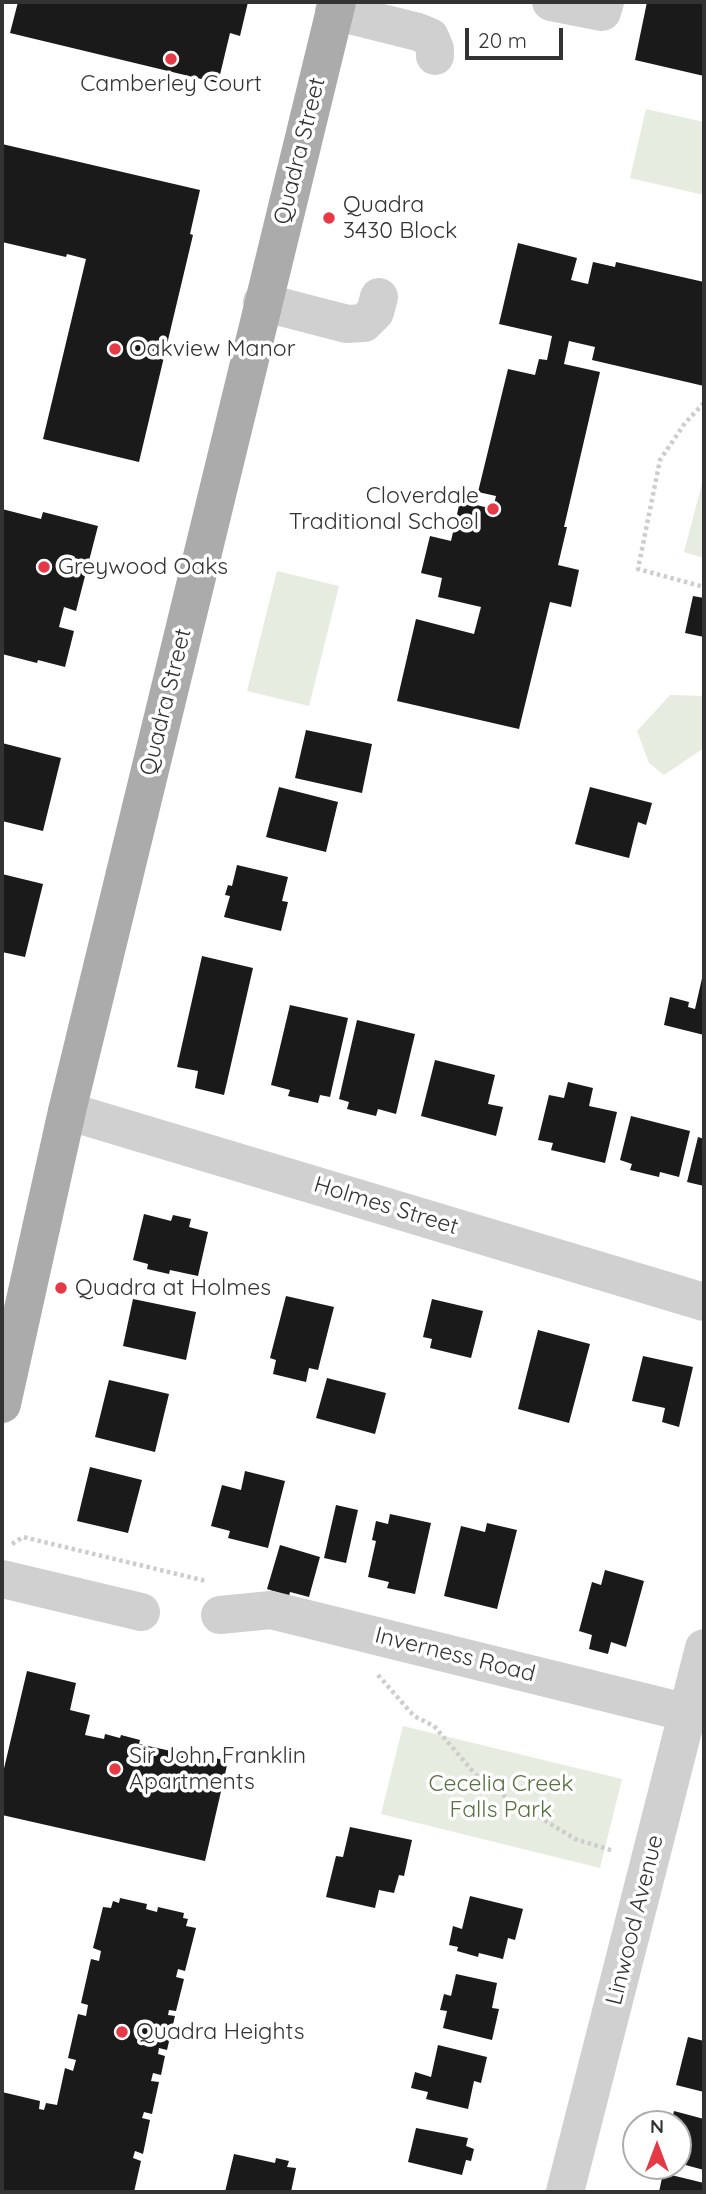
<!DOCTYPE html>
<html>
<head>
<meta charset="utf-8">
<style>
  body { margin:0 }
  #map { position:relative; width:706px; height:2194px; overflow:hidden; background:#fff; font-family:Quicksand,sans-serif }
  canvas { display:block }
  .frame { position:absolute; inset:0; border:4px solid #333; pointer-events:none }
  .north { position:absolute; left:622px; top:2110px; width:70px; height:70px; box-sizing:border-box; background:#fff; border:2px solid #adadad; border-radius:50%; rotate:0deg; font-size:19px; font-weight:700; line-height:28px; text-align:center; color:#333 }
  .north::after { content:''; display:block; margin:auto; width:24px; height:32px; background:#e63946; clip-path:polygon(50% 0,100% 100%,50% 72%,0 100%) }
  .scale { position:absolute; left:465px; top:28px; width:98px; height:32px; box-sizing:border-box; border:4px solid #333; border-top:0; padding-left:9px; font-size:21px; line-height:24px; white-space:nowrap; color:#333; -webkit-text-stroke:5px #fff; paint-order:stroke }
</style>
</head>
<body>
<div id="map">
<canvas width="706" height="2194"></canvas>
<div class="frame"></div>
<div class="north">N</div>
<div class="scale">20 m</div>
</div>
<script>
const ctx = document.querySelector('canvas').getContext('2d');
ctx.lineJoin = 'round';
function fillPath(path, color) { ctx.fillStyle = color; ctx.fill(path, 'evenodd'); }
const toPath = rows => new Path2D(rows.map(r => 'M' + r).join(''));
function strokePath(path, color, width, dash) { ctx.strokeStyle = color; ctx.lineWidth = width; ctx.lineCap = dash ? 'butt' : 'round'; ctx.setLineDash(dash || []); ctx.stroke(path); }
function drawText(font, color, halo, rows, align = 'center') {
  ctx.font = font + ' Quicksand,sans-serif'; ctx.lineWidth = 7; ctx.setLineDash([]); ctx.textBaseline = 'middle'; ctx.strokeStyle = halo; ctx.fillStyle = color; for (const [text, x, y, turn = 0] of rows) {
    ctx.save(); ctx.translate(x, y); ctx.rotate((+turn || 0) * Math.PI / 180); ctx.textAlign = isNaN(turn) ? turn : align; if (halo) ctx.strokeText(text, 0, 0); ctx.fillText(text, 0, 0); ctx.restore();
  }
}
fillPath(toPath([
  [646,109,704,122,704,195,630,178],
  [704,476,704,558,684,552],
  [277,571,339,586,309,706,247,691],
  [670,695,704,696,704,748,664,775,649,763,637,731],
  [403,1726,622,1779,600,1868,381,1814]
]), '#e6ecdf');
fillPath(toPath([
  [18,2,248,2,240,36,230,33,218,83,10,33],
  [647,2,704,2,704,76,635,60],
  [2,144,200,190,190,234,193,235,139,462,43,439,86,259,67,254,66,257,2,242],
  [518,243,577,258,571,280,588,284,593,262,615,267,616,262,704,282,704,386,592,360,595,347,569,341,564,364,600,372,564,527,567,527,558,565,579,570,571,607,550,602,519,729,397,701,416,619,474,634,481,607,438,597,442,578,421,573,430,536,451,541,460,501,493,509,496,496,478,492,508,369,535,375,539,359,547,360,552,336,499,324],
  [2,509,41,519,43,512,98,526,76,611,64,607,59,627,74,631,65,667,38,660,37,663,2,654],
  [693,596,704,598,704,637,685,633],
  [306,730,372,744,362,793,295,778],
  [2,743,61,758,43,831,2,821],
  [279,787,338,802,326,852,266,837],
  [590,787,652,803,646,825,638,822,629,858,575,844],
  [237,865,288,877,282,901,288,902,281,931,224,917,230,896,225,895,228,885,232,886],
  [2,874,43,884,25,957,2,952],
  [202,956,253,968,224,1095,195,1088,198,1071,177,1067],
  [703,974,704,1035,664,1025,670,997,689,1002,688,1007,695,1009],
  [290,1005,348,1018,330,1097,320,1095,318,1103,288,1096,290,1090,271,1085],
  [357,1020,415,1034,396,1114,378,1109,376,1116,347,1109,349,1102,339,1099],
  [435,1060,495,1075,488,1104,503,1107,496,1136,421,1116],
  [568,1082,593,1088,589,1106,617,1112,605,1163,551,1150,553,1143,538,1140,549,1095,564,1098],
  [631,1116,690,1131,679,1177,660,1172,659,1177,630,1170,632,1164,620,1160],
  [698,1137,704,1139,704,1186,687,1182],
  [144,1214,171,1221,173,1215,191,1219,189,1227,208,1232,198,1276,170,1270,169,1274,147,1269,148,1264,133,1260],
  [286,1296,334,1307,318,1370,309,1368,306,1382,273,1374,276,1360,270,1358],
  [133,1299,196,1312,186,1360,123,1346],
  [432,1299,483,1311,471,1358,430,1348,432,1339,423,1337],
  [538,1330,590,1344,569,1423,518,1409],
  [643,1356,693,1367,679,1427,662,1422,665,1408,632,1401],
  [327,1378,386,1393,375,1434,316,1418],
  [109,1380,169,1394,155,1452,95,1437],
  [90,1467,142,1480,128,1533,77,1521],
  [245,1471,285,1481,268,1548,228,1538,230,1531,211,1526,222,1485,241,1490],
  [336,1505,358,1510,346,1563,324,1558],
  [390,1514,431,1523,415,1594,387,1588,389,1582,368,1577,376,1541,372,1540,376,1521,388,1524],
  [487,1523,517,1530,497,1609,444,1596,461,1526,485,1532],
  [280,1545,320,1557,309,1597,290,1592,289,1596,267,1589],
  [605,1570,644,1581,626,1647,611,1642,608,1654,589,1649,592,1635,579,1631,592,1582,601,1585],
  [27,1671,76,1683,70,1710,90,1715,85,1735,104,1739,105,1734,120,1738,121,1735,140,1740,139,1744,171,1751,172,1748,228,1761,205,1861,2,1815,2,1777],
  [350,1827,412,1840,404,1876,399,1875,394,1893,379,1890,375,1908,326,1897,336,1856,343,1857],
  [470,1896,523,1909,515,1940,508,1938,503,1959,479,1953,478,1957,457,1951,458,1947,449,1945,453,1926,462,1929],
  [120,1898,147,1904,146,1909,157,1912,158,1907,184,1913,183,1918,188,1919,186,1926,196,1928,185,1971,178,1969,176,1977,184,1979,176,2011,169,2010,168,2015,175,2016,167,2050,159,2048,158,2054,165,2056,161,2075,153,2073,151,2081,159,2082,152,2114,144,2112,142,2118,150,2120,143,2154,135,2151,133,2158,141,2161,134,2192,13,2192,2,2190,2,2092,40,2101,39,2109,44,2110,46,2103,57,2105,65,2068,73,2071,76,2060,68,2058,78,2014,86,2016,88,2005,81,2003,91,1959,99,1961,101,1951,93,1948,103,1907,111,1908,113,1901,119,1903],
  [456,1974,497,1983,492,2008,499,2009,492,2040,443,2028,447,2011,440,2010,444,1994,451,1996],
  [688,2037,704,2041,704,2092,676,2085],
  [438,2045,487,2057,481,2083,474,2081,468,2109,426,2099,428,2092,411,2088,415,2072,431,2077],
  [674,2111,704,2119,704,2170,678,2163,678,2124,671,2124],
  [416,2128,468,2138,466,2146,474,2149,471,2161,466,2160,462,2175,408,2162],
  [234,2154,275,2163,276,2158,289,2161,287,2167,296,2168,291,2192,225,2192],
  [663,2173,704,2183,704,2192,659,2192]
]), '#1a1a1a');
strokePath(toPath([
  [704,403,685,423,660,460,638,569,704,587],
  [12,1544,23,1537,206,1581],
  [378,1675,414,1716,434,1726,482,1782,575,1839,614,1851]
]), '#cdcdcd', 4.5, [3.5, 3.5]);
strokePath(toPath([
  [551,2,602,12,605,2],
  [334,11,418,32,430,37,435,49,435,56],
  [262,302,347,324,364,323,375,312,379,297],
  [67,1111,704,1302],
  [2,1579,141,1612],
  [220,1615,271,1610,688,1713],
  [565,2192,704,1648]
]), '#d0d0d0', 38);
strokePath(toPath([
  [2,1404,67,1111,337,2]
]), '#ababab', 38);
for (const [x, y, r, color] of [
  [171,59,7,"#e63946"],
  [329,218,7,"#e63946"],
  [115,349,7,"#e63946"],
  [493,509,7,"#e63946"],
  [44,567,7,"#e63946"],
  [61,1288,7,"#e63946"],
  [115,1769,7,"#e63946"],
  [122,2032,7,"#e63946"]
]) { const dot = new Path2D(); dot.arc(x, y, r, 0, 2 * Math.PI); ctx.fillStyle = color; ctx.fill(dot); strokePath(dot, '#fff', 2.5); }
drawText('23px', '#333', '#fff', [
  ["Camberley Court",171,84,"center"],
  ["Quadra",343,205],
  ["3430 Block",343,231],
  ["Oakview Manor",129,349],
  ["Cloverdale",479,496,"right"],
  ["Traditional School",479,522,"right"],
  ["Greywood Oaks",58,567],
  ["Quadra at Holmes",75,1288],
  ["Sir John Franklin",129,1756],
  ["Apartments",129,1782],
  ["Quadra Heights",136,2032]
], 'left');
drawText('23px', '#333', '#fff', [
  ["Quadra Street",300,151,-76],
  ["Quadra Street",166,702,-76],
  ["Holmes Street",386,1206,17],
  ["Inverness Road",455,1655,14],
  ["Linwood Avenue",635,1920,-76]
]);
drawText('23px', '#56703f', '#fff', [
  ["Cecelia Creek",501,1784],
  ["Falls Park",501,1810]
]);
</script>
</body>
</html>
